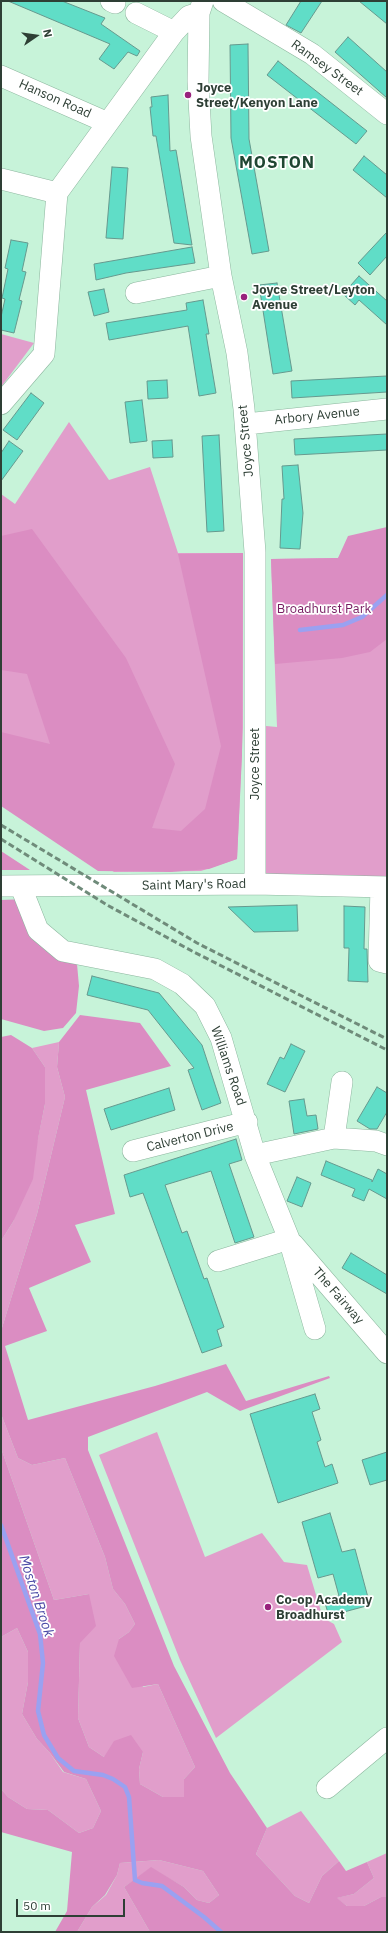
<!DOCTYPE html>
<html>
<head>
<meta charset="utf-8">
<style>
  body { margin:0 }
  #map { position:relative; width:388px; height:1933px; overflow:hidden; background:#c7f3d9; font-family:"IBM Plex Sans",sans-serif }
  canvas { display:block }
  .frame { position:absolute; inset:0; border:2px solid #2e3f35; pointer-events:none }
  .north { position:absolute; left:16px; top:16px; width:40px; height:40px; -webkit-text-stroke:3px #fff; paint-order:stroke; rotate:77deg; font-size:11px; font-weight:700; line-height:16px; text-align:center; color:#2e3f35 }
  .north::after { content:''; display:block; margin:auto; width:14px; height:18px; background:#2e3f35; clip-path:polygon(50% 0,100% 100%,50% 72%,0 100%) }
  .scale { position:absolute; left:16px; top:1899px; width:109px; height:18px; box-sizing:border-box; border:2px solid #2e3f35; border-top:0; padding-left:5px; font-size:12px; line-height:14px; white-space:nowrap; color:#2e3f35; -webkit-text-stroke:3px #fff; paint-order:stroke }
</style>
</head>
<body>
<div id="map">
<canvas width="388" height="1933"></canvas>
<div class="frame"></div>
<div class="north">N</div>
<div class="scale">50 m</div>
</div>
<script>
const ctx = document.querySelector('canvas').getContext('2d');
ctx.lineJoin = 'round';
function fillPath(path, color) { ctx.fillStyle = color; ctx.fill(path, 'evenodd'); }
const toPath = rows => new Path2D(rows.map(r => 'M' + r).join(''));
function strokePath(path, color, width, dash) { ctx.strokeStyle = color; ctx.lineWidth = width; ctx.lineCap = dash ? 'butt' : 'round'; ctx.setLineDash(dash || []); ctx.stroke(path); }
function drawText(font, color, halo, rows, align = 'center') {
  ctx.font = font + ' "IBM Plex Sans",sans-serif'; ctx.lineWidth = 3.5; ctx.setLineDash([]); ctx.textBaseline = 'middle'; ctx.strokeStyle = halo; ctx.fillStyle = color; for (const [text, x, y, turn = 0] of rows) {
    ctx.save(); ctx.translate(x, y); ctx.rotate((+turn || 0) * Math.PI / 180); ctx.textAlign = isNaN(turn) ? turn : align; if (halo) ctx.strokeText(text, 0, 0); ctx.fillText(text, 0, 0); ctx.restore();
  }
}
fillPath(toPath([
  [1,334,34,343,1,387],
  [69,422,109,480,150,467,178,553,243,553,243,728,237,859,201,871,114,872,1,794,1,494,15,504],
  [387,528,387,887,255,884,255,725,277,727,271,559,338,558,354,539],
  [59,1042,57,1067,65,1097,37,1214,1,1331,1,1241,13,1222,38,1138,45,1104,45,1067,32,1048],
  [1,1414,18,1458,32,1465,65,1458,105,1557,113,1589,125,1604,135,1624,129,1632,119,1639,143,1687,158,1684,195,1767,184,1779,184,1797,163,1797,140,1784,139,1769,143,1752,104,1757,89,1747,78,1718,80,1643,89,1594,54,1600,1,1448],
  [157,1432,205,1557,262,1533,284,1562,307,1565,323,1618,334,1624,342,1642,216,1738,180,1660,99,1455],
  [17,1628,28,1652,28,1682,22,1714,37,1739,50,1753,63,1772,86,1779,101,1811,93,1828,79,1833,48,1810,27,1809,8,1797,1,1789,1,1637],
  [301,1811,339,1861,322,1876,309,1903,295,1896,256,1854,267,1828],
  [387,1853,387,1897,381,1897,364,1906,347,1906,336,1898,354,1894,374,1878,367,1862],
  [159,1860,203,1871,219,1895,209,1903,197,1900,184,1887,151,1868,124,1887,150,1932,77,1932,92,1907,106,1895,117,1875,120,1863]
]), '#e19ecb');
fillPath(toPath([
  [387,527,387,639,370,652,342,658,275,664,271,559,338,558,348,536],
  [32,529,126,658,175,764,152,828,181,831,205,809,221,746,178,554,243,553,242,755,237,859,209,869,171,872,98,871,1,806,1,732,50,744,27,674,1,670,1,536],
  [1,851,30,870,1,870],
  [26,899,38,930,76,953,79,986,76,1013,63,1028,44,1031,1,1019,1,900],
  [80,1015,140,1023,171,1066,86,1090,115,1214,75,1225,91,1262,29,1288,47,1331,5,1346,28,1420,155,1386,226,1364,246,1401,329,1376,330,1378,240,1411,207,1392,88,1437,88,1450,174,1666,230,1773,267,1828,256,1854,295,1896,309,1903,322,1876,339,1861,346,1871,367,1862,374,1878,354,1894,337,1898,347,1906,364,1906,381,1897,387,1897,387,1932,150,1932,124,1887,151,1867,184,1887,197,1900,209,1903,219,1895,203,1871,159,1860,120,1863,117,1875,105,1895,92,1907,77,1932,55,1932,67,1911,72,1852,1,1832,1,1789,8,1797,27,1809,48,1810,79,1833,93,1828,101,1811,86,1779,64,1772,50,1753,37,1739,22,1714,28,1682,28,1652,17,1628,1,1637,1,1448,54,1600,89,1594,96,1626,80,1643,78,1718,89,1747,104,1757,114,1741,131,1735,143,1752,139,1769,140,1784,163,1797,184,1797,184,1779,195,1767,158,1684,132,1688,114,1656,119,1639,129,1632,135,1624,125,1604,113,1589,105,1557,65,1458,32,1465,18,1458,1,1414,1,1331,37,1214,65,1097,57,1067,59,1042],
  [11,1035,32,1048,45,1067,45,1104,38,1139,33,1179,13,1222,1,1241,1,1037]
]), '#db8dc2');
strokePath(toPath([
  [300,630,343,625,362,617,387,595],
  [1,1525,40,1634,43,1663,38,1711,44,1735,58,1758,74,1771,103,1775,113,1779,125,1787,129,1797,135,1880,142,1883,162,1886,204,1917,221,1932]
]), '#9aa1f1', 4.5);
const building = toPath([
  [8,1,62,1,105,18,101,24,140,51,137,56,128,52,114,69,99,59,110,44,8,1],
  [301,1,322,1,301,33,286,25,301,1],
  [359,1,387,1,387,24,359,1],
  [348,37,387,72,387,98,335,52,348,37],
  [248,44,249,139,269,251,252,254,231,138,230,45,248,44],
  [278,61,367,131,356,144,267,75,278,61],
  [168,95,170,151,176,150,192,245,174,243,156,136,153,136,150,107,152,107,151,97,168,95],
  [364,156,387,175,387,198,353,170,364,156],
  [112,167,128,168,123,239,106,238,112,167],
  [387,232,387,256,370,275,358,263,387,232],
  [11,240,28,243,22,271,26,272,19,300,22,301,14,333,1,330,1,317,5,299,2,298,8,269,5,268,11,240],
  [192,247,195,263,126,273,96,280,94,264,192,247],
  [359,276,387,301,387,325,359,300,355,305,343,294,359,276],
  [277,283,292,371,273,374,259,285,277,283],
  [104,289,109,312,94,316,88,292,104,289],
  [203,300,209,334,206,334,216,393,199,396,188,326,109,340,106,323,187,310,186,303,203,300],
  [387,376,387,392,292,398,291,381,387,376],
  [167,380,168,398,148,399,147,381,167,380],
  [31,393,44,403,17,440,3,430,31,393],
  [142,400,147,441,130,443,125,402,142,400],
  [387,434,387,450,295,455,294,439,387,434],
  [219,435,224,531,207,532,202,436,219,435],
  [172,440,173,457,153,458,152,441,172,440],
  [9,441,23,451,1,481,1,453,9,441],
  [298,465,303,513,300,549,280,548,282,499,284,499,282,466,298,465],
  [297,905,298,931,254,932,228,907,297,905],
  [344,906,365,907,364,949,367,949,368,982,348,981,349,948,344,948,344,906],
  [92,976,159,993,202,1045,221,1103,202,1110,188,1070,194,1068,148,1010,87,995,92,976],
  [291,1044,305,1051,285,1092,267,1084,280,1057,284,1059,291,1044],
  [377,1087,387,1093,387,1112,377,1129,370,1129,357,1121,377,1087],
  [169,1088,175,1110,111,1130,104,1109,169,1088],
  [304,1099,307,1116,316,1115,318,1129,294,1134,289,1101,304,1099],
  [236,1139,242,1160,229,1164,254,1237,235,1243,211,1171,165,1185,182,1233,187,1231,204,1279,207,1278,224,1327,217,1330,222,1346,202,1353,143,1193,130,1197,124,1175,236,1139],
  [326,1161,372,1180,372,1182,378,1169,387,1174,387,1199,369,1189,364,1201,352,1196,355,1189,321,1175,326,1161],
  [297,1177,311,1183,302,1207,287,1201,297,1177],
  [351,1253,387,1275,387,1294,342,1268,351,1253],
  [315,1394,320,1409,312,1412,321,1440,317,1442,325,1467,332,1464,338,1483,278,1503,250,1414,315,1394],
  [387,1452,387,1480,370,1485,362,1460,387,1452],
  [330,1513,342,1552,355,1549,370,1605,329,1616,324,1600,339,1596,333,1574,318,1578,302,1522,330,1513]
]);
fillPath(building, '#60ddc7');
strokePath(building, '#66998e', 1);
const minor = toPath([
  [111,1,115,3],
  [203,1,199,13,198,81,201,136,221,276,237,353,244,409,255,552,255,884],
  [223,1,312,54,387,114],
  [136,13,174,32],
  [1,76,108,123],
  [1,179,57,193],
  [136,293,221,276],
  [1,404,44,354,57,193,174,32,189,16,199,13],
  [246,424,387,409],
  [1,886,255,884,387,887],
  [21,887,38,930,63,951,155,969,182,984,205,1006,221,1038,255,1155,289,1239,315,1329],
  [381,887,379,961,387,963],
  [334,1138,342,1082],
  [133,1151,247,1122],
  [255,1155,334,1138,376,1141,387,1145],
  [293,1244,387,1353],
  [218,1261,289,1239],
  [327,1788,387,1738]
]);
strokePath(minor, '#8cb69e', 22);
strokePath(minor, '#fff', 21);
strokePath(toPath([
  [1,825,197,943,387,1039],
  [1,839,107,905,192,951,387,1050]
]), '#6f8b7a', 3, [6, 3]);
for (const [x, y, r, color] of [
  [188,95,4,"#98217c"],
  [244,297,4,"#98217c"],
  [268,1607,4,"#98217c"]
]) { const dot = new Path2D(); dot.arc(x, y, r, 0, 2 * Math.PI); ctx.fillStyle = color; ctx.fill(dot); strokePath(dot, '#fff', 1.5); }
drawText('13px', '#2e3f35', '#fff', [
  ["Ramsey Street",327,68,36],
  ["Hanson Road",55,99,24],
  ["Arbory Avenue",317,416,-6],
  ["Joyce Street",246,441,-95],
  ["Joyce Street",255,764,-90],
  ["Saint Mary's Road",194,885,-1],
  ["Williams Road",228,1066,71],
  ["Calverton Drive",190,1137,-14],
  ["The Fairway",338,1296,49]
]);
drawText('bold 13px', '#2e3f35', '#fff', [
  ["Joyce",196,88],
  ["Street/Kenyon Lane",196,103],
  ["Joyce Street/Leyton",252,290],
  ["Avenue",252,305],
  ["Co-op Academy",276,1600],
  ["Broadhurst",276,1615]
], 'left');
drawText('13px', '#781d62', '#fff', [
  ["Broadhurst Park",324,609]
]);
drawText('italic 14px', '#4948a5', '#fff', [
  ["Moston Brook",36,1596,72]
]);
ctx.letterSpacing = '1px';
drawText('bold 17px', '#1f4632', '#fff', [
  ["MOSTON",277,163]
]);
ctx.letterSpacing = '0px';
</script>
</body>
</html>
